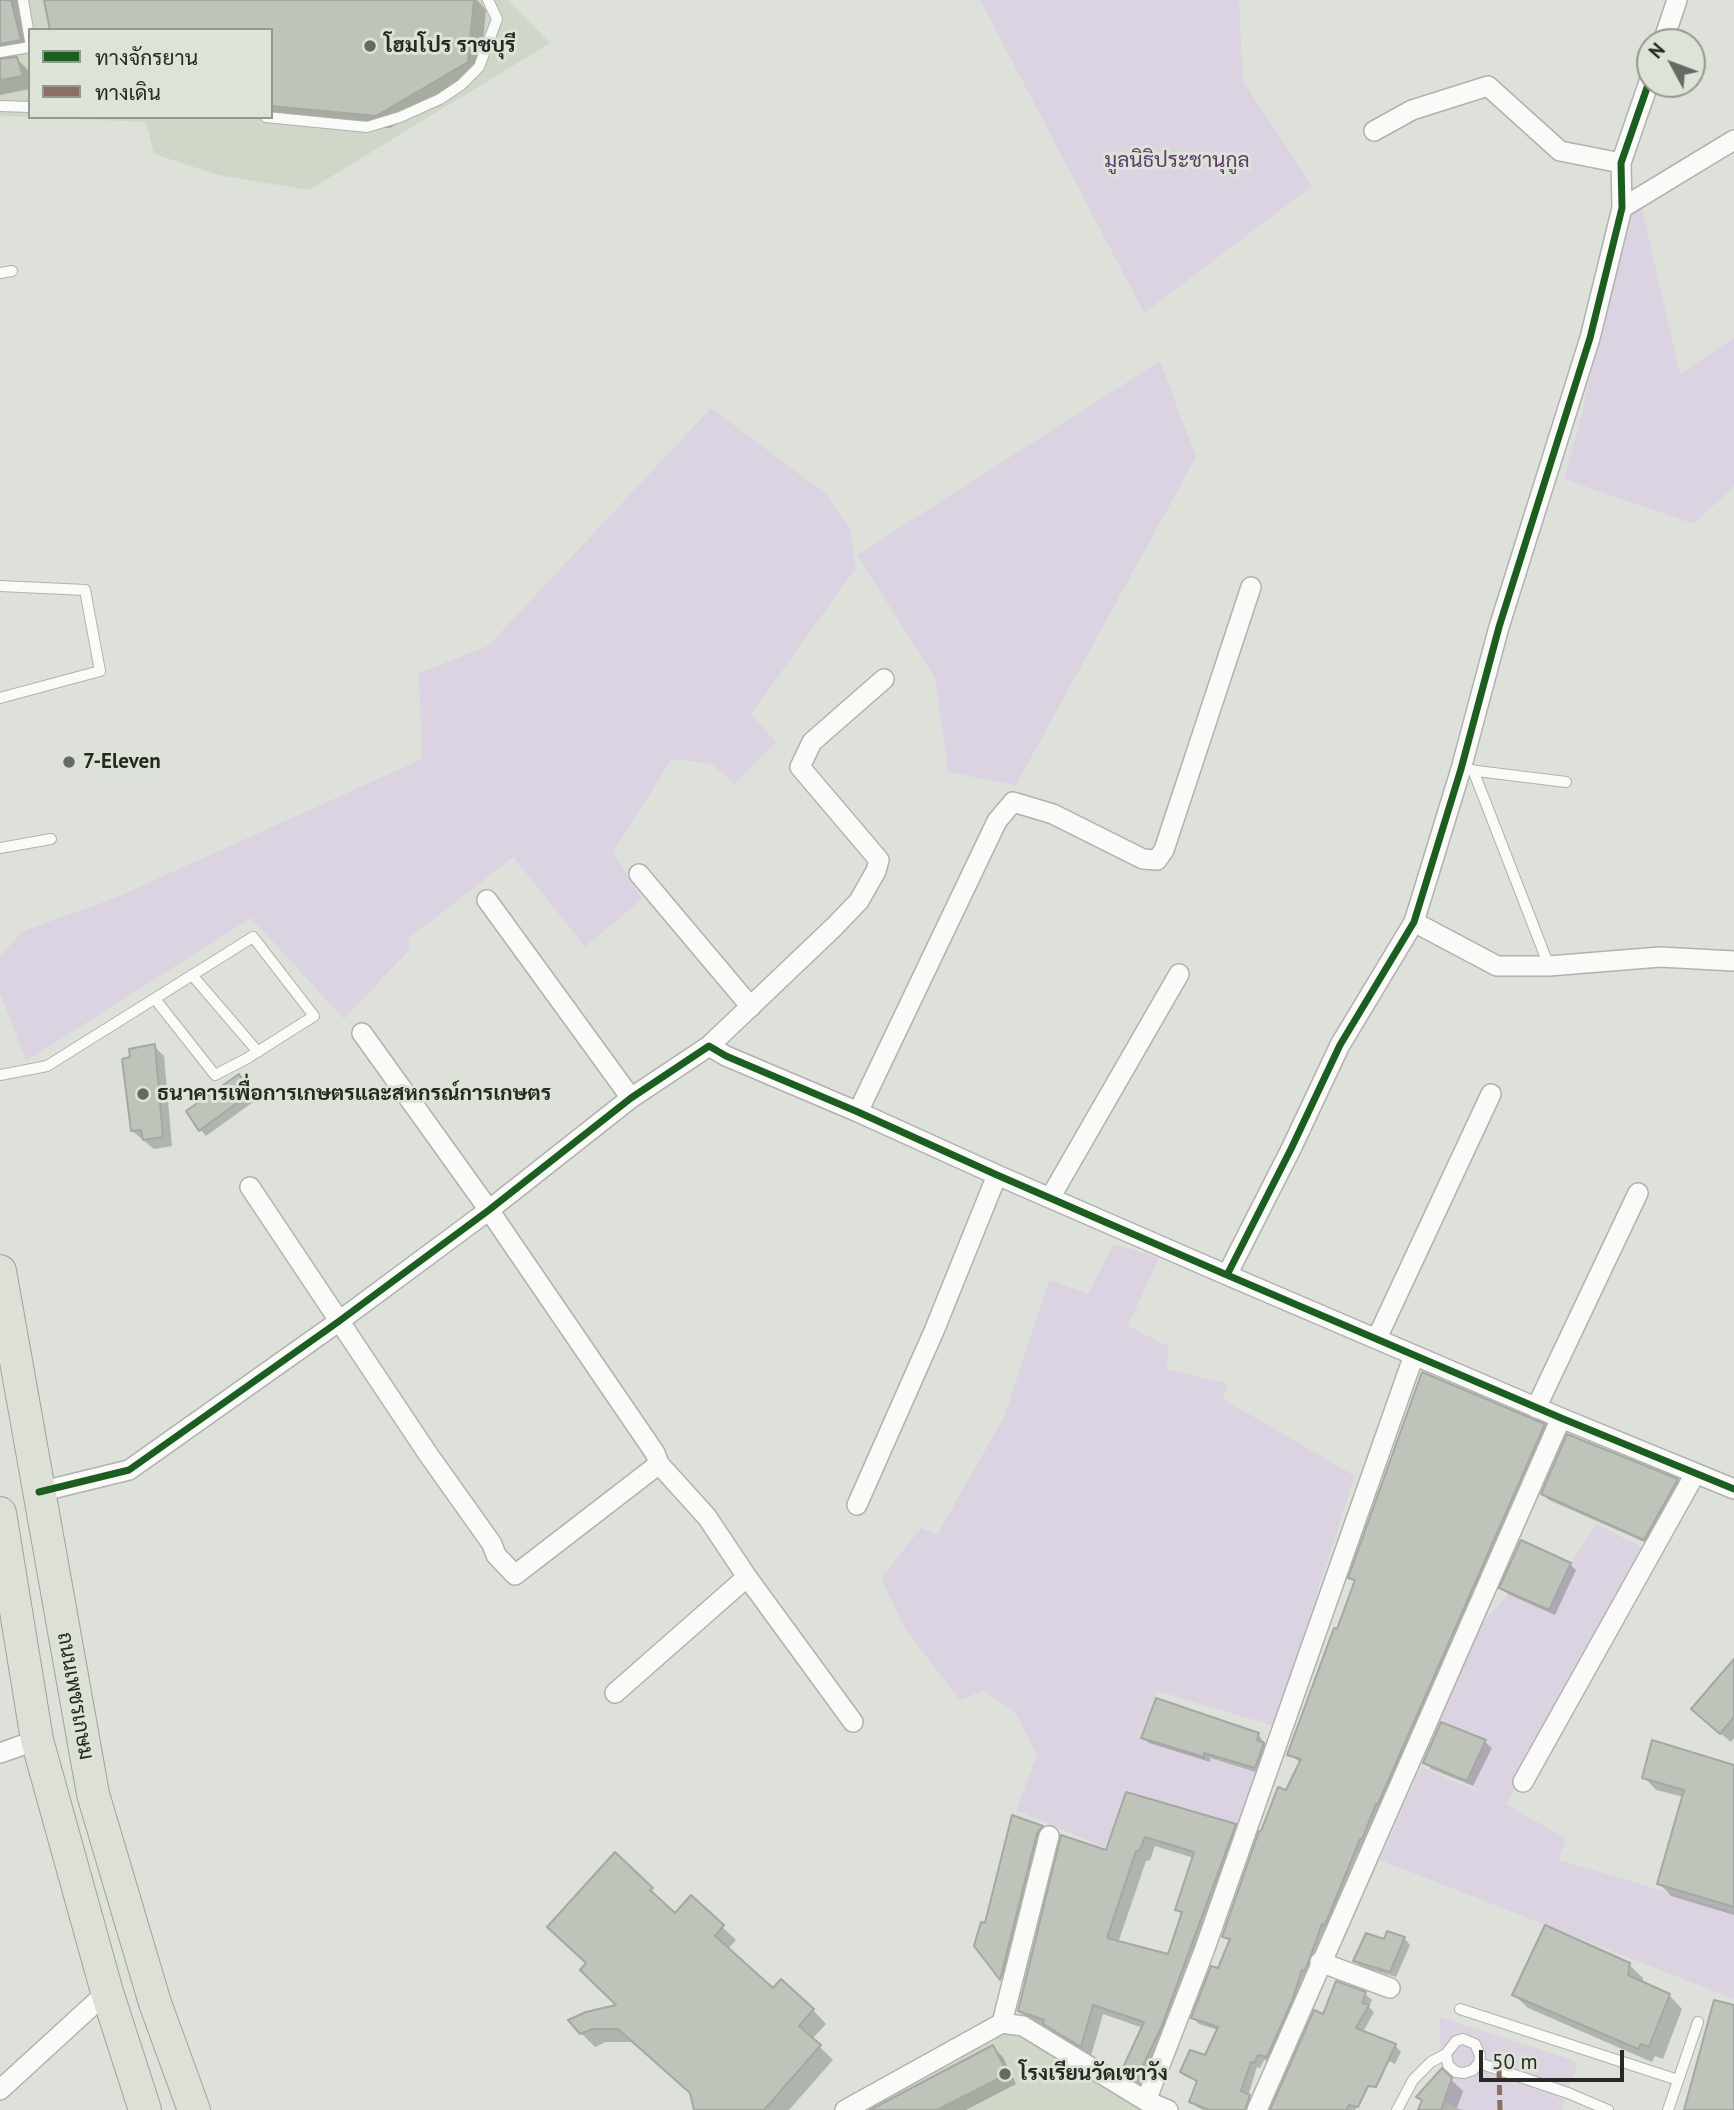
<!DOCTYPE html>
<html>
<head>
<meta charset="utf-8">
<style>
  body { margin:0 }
  #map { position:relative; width:1734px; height:2110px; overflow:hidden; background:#dde1da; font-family:"PT Sans",Sarabun,sans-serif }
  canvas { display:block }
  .legend { position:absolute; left:28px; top:28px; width:245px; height:91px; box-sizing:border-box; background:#dde4d7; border:2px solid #94998f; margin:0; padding:9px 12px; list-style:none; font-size:21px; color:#272924 }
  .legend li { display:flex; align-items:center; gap:14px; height:35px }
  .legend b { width:35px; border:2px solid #94998f }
  .north { position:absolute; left:1636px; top:28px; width:70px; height:70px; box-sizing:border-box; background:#dde4d7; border:2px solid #94998f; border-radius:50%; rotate:311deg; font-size:19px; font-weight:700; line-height:28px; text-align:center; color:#272924 }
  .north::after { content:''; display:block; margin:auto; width:24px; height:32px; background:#676964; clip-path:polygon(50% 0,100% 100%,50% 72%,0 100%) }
  .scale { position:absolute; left:1479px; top:2050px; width:145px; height:32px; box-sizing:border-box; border:4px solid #272924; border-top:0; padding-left:9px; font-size:21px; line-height:24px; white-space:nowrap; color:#272924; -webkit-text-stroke:5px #dde4d7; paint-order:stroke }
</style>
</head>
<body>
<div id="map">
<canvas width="1734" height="2110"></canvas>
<ul class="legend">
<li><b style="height:9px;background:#1b5e20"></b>ทางจักรยาน</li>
<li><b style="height:9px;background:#8d6e63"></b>ทางเดิน</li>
</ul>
<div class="north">N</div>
<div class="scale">50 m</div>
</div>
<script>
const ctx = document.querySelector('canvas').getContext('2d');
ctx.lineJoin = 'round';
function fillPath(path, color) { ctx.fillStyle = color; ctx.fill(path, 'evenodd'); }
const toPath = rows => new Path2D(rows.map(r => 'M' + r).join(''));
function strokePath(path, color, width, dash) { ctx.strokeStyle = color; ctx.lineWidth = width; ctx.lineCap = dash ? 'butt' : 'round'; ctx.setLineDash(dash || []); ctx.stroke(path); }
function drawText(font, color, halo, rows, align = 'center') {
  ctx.font = font + ' "PT Sans",Sarabun,sans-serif'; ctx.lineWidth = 6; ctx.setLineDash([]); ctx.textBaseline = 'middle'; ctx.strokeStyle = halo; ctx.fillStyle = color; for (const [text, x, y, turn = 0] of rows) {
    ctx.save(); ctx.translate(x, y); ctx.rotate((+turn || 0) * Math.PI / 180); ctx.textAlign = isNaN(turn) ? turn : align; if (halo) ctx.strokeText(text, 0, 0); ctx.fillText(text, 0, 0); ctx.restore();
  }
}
fillPath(toPath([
  [0,0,508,0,550,43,309,190,218,175,154,154,146,122,0,116],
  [30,30,271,30,271,117,30,117],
  [997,2032,1026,2039,1142,2110,867,2110]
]), '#cfd7c9');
fillPath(toPath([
  [980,0,1239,0,1243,81,1312,186,1144,313],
  [1641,205,1680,374,1734,338,1734,486,1694,524,1564,479,1582,414,1626,214],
  [1160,361,1196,457,1016,785,948,772,935,678,857,555],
  [711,408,826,494,850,529,856,568,751,714,776,742,735,784,712,764,672,759,613,852,642,899,585,947,513,857,408,939,411,948,344,1019,251,918,26,1061,0,993,0,956,23,931,115,898,422,759,419,673,488,646],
  [1114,1244,1159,1258,1128,1326,1168,1346,1167,1369,1228,1384,1223,1399,1355,1476,1274,1726,1157,1691,1139,1737,1258,1773,1239,1825,1126,1792,1106,1848,1016,1810,1037,1755,1015,1712,983,1691,960,1700,905,1629,881,1578,921,1528,937,1535,1005,1415,1049,1280,1088,1294],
  [1596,1524,1647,1550,1506,1804,1566,1839,1559,1860,1734,1912,1734,1999,1380,1860,1421,1767,1485,1794,1468,1784,1486,1740,1437,1720,1480,1625,1510,1593,1549,1610,1571,1563],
  [1440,2017,1578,2062,1561,2110,1463,2110,1444,2102,1454,2075,1443,2067,1440,2050]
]), '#dbd3e2');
fillPath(toPath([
  [0,0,20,0,30,42,30,53,14,56,29,71,30,89,0,95],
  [46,0,477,0,486,10,480,74,390,128,271,117,271,30,47,30,51,29],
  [154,1046,164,1056,172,1146,154,1149,132,1131],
  [238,1076,256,1100,206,1136,200,1129],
  [1544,1426,1550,1432,1273,2062,1264,2060,1260,2068,1257,2067,1248,2096,1255,2103,1252,2110,1203,2110,1197,2107,1191,2101,1198,2083,1183,2072,1206,2057,1218,2030,1199,2024,1193,2018,1219,1970,1230,1942,1224,1936,1301,1763,1289,1754,1356,1583,1350,1578],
  [1568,1436,1677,1481,1683,1487,1651,1545,1549,1500,1543,1494],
  [1570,1564,1576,1570,1555,1615,1508,1594,1502,1588],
  [1734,1661,1734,1738,1731,1742,1703,1719],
  [1442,1724,1485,1742,1492,1748,1473,1786,1431,1769,1425,1762],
  [1258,1734,1270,1750,1262,1774,1210,1758,1210,1762,1149,1743,1143,1737],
  [1734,1767,1734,1915,1671,1896,1659,1883,1684,1797,1656,1790,1644,1777],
  [1127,1794,1235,1825,1245,1836,1148,2088,1134,2082,1124,2071,1143,2028,1103,2014,1091,2056,1055,2034,1049,2027,1030,2021,1019,2011,1107,1852],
  [1155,1846,1194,1858,1177,1909,1183,1915,1169,1956,1118,1943,1146,1861,1150,1860],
  [1013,1817,1042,1827,1047,1833,1006,1983,976,1945,986,1925],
  [651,1889,675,1916,691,1898,736,1940,728,1949,773,1990,813,2010,826,2024,812,2039,833,2060,789,2110,695,2110,692,2094,633,2042,606,2042,595,2047,581,2033,619,2006,588,1964,562,1940],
  [1404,1938,1410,1945,1396,1977,1361,1967,1355,1961,1385,1941],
  [1629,1965,1643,1978,1642,1984,1669,1995,1682,2009,1663,2059,1655,2056,1652,2062,1528,2008,1514,1995],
  [1365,1994,1372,2000,1369,2007,1374,2012,1363,2032,1395,2045,1401,2052,1395,2064,1385,2059,1355,2110,1272,2110,1324,2016],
  [993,2047,1003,2057,1016,2084,966,2110,874,2110],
  [1442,2071,1463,2091,1457,2108,1463,2110,1420,2110,1423,2102,1418,2097]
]), '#0003');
const building = toPath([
  [0,0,11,0,21,40,0,44,0,0],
  [44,0,474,0,468,62,376,116,271,106,271,30,50,30,44,0],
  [17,57,23,76,0,80,0,59,17,57],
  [155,1044,163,1137,143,1140,141,1130,131,1131,122,1059,130,1057,129,1049,155,1044],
  [239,1074,251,1093,199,1131,186,1111,239,1074],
  [1422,1372,1545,1424,1378,1804,1376,1804,1362,1839,1360,1839,1325,1925,1322,1924,1305,1971,1302,1970,1292,2001,1267,2057,1258,2055,1254,2063,1251,2062,1241,2091,1250,2095,1245,2110,1210,2110,1189,2102,1197,2081,1180,2072,1190,2050,1205,2055,1218,2027,1191,2018,1211,1966,1218,1968,1230,1939,1222,1937,1259,1831,1261,1831,1278,1787,1286,1790,1301,1759,1287,1755,1334,1628,1337,1629,1355,1580,1348,1578,1422,1372],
  [1567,1434,1678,1479,1644,1540,1541,1494,1567,1434],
  [1521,1540,1571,1563,1549,1610,1499,1588,1521,1540],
  [1734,1659,1734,1717,1720,1734,1691,1709,1734,1659],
  [1156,1698,1259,1733,1257,1740,1264,1743,1255,1768,1204,1753,1204,1757,1141,1738,1156,1698],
  [1441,1722,1486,1740,1467,1781,1423,1763,1441,1722],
  [1652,1740,1734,1765,1734,1907,1657,1884,1684,1790,1642,1778,1652,1740],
  [1126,1792,1236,1824,1161,2028,1137,2078,1121,2072,1144,2022,1093,2005,1081,2047,1043,2024,1044,2020,1018,2011,1061,1835,1106,1850,1126,1792],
  [1145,1837,1194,1852,1175,1910,1182,1912,1168,1954,1107,1938,1136,1851,1140,1850,1145,1837],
  [1012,1815,1043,1826,1037,1833,1000,1980,974,1946,981,1922,985,1923,1012,1815],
  [615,1852,653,1888,650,1890,675,1913,691,1895,724,1925,715,1936,773,1988,781,1979,814,2009,799,2026,821,2045,764,2110,694,2110,690,2093,618,2029,592,2029,580,2034,568,2020,586,2012,616,2005,580,1970,586,1963,547,1927,615,1852],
  [1545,1925,1630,1963,1628,1975,1670,1994,1649,2047,1641,2044,1638,2049,1512,1995,1545,1925],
  [1387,1931,1405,1937,1390,1972,1353,1961,1366,1933,1384,1939,1387,1931],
  [1336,1981,1366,1992,1362,2003,1369,2005,1356,2028,1396,2044,1376,2087,1368,2086,1358,2107,1349,2105,1346,2110,1270,2110,1314,2010,1323,2014,1336,1981],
  [1714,2000,1734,2005,1734,2110,1684,2110,1714,2000],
  [993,2045,1008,2074,937,2110,870,2110,993,2045],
  [1442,2068,1452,2078,1441,2110,1418,2110,1422,2100,1416,2097,1442,2068]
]);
fillPath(building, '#bfc4ba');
strokePath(building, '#a5a8a2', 2);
const service = toPath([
  [23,0,30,41],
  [0,52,30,47],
  [0,106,30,107],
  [266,117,367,127,400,117,440,99,461,85,479,67,497,19,488,0],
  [0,273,12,271],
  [0,586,85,590,100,671,0,698],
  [1469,770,1566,782],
  [1473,770,1549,966],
  [0,848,51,839],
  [192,975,258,1052],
  [0,1075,47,1066,253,937,314,1016,246,1059,215,1075,155,999],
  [1460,2009,1678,2080],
  [1479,2063,1568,2093,1608,2110],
  [1397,2110,1413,2080,1431,2062,1446,2054,1456,2041,1463,2039,1475,2044,1480,2055,1479,2063,1473,2070,1464,2073,1456,2072,1448,2065,1446,2054],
  [1668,2110,1698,2022]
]);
const minor = toPath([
  [1663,42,1677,0],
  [1374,131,1412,110,1488,86,1560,151,1621,163],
  [1622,208,1734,140],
  [639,874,751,1007],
  [487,900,631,1098],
  [1414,922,1497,966,1549,966,1660,957,1734,961],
  [362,1033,489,1210,655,1453,659,1464,707,1517,747,1577,853,1722],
  [709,1046,834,927,859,901,876,871,879,860,800,767,812,742,884,679],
  [858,1112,997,821,1013,802,1053,814,1143,859,1157,860,1164,850,1251,587],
  [250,1187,428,1454,492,1544,496,1555,515,1575,659,1464],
  [1050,1198,1179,974],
  [1227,1275,1291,1149,1340,1045,1414,922,1461,769,1499,627,1590,338,1622,208,1621,163,1650,79],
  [1377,1338,1491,1094],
  [1536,1408,1638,1193],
  [39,1492,129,1470,338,1322,489,1210,631,1098,709,1046,726,1056,858,1112,997,1175,1227,1275,1561,1418,1734,1489],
  [857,1505,934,1331,997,1175],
  [615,1693,747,1577],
  [0,1753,37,1740],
  [1523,1782,1695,1474],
  [1320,1962,1390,1988],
  [1002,2023,1049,1836],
  [0,2090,107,1992],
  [1146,2101,1204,1951,1414,1355],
  [845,2110,1002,2023,1023,2026,1146,2101,1168,2110],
  [1257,2110,1561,1418]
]);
const trunk = toPath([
  [0,1271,93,1794,155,2003,194,2110],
  [0,1513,37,1740,107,1992,145,2110]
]);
strokePath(service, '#b0b2ad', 12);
strokePath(minor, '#b0b2ad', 22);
strokePath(trunk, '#9ea497', 34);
strokePath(service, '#fafaf9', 10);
strokePath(minor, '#fafaf9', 19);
strokePath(trunk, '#dce0d6', 32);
strokePath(toPath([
  [1499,2070,1500,2110]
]), '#8d6e63', 5, [10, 5]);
strokePath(toPath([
  [1227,1275,1291,1149,1340,1045,1414,922,1461,769,1499,627,1590,338,1622,208,1621,163,1650,79],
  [39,1492,129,1470,338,1322,489,1210,631,1098,709,1046,726,1056,858,1112,997,1175,1227,1275,1561,1418,1734,1489]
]), '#1b5e20', 7);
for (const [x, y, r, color] of [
  [370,46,7,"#676964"],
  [69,762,7,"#676964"],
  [143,1094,7,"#676964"],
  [1005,2074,7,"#676964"]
]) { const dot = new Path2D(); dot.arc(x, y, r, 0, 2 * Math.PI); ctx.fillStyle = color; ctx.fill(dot); strokePath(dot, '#dde4d7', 2.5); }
drawText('bold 21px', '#272924', '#dde4d7', [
  ["โฮมโปร ราชบุรี",384,46],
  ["7-Eleven",83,762],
  ["ธนาคารเพื่อการเกษตรและสหกรณ์การเกษตร",157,1094],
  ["โรงเรียนวัดเขาวัง",1019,2074]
], 'left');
drawText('21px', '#5b3c6f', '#dde4d7', [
  ["มูลนิธิประชานุกูล",1177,161]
]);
drawText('21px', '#272924', '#dde4d7', [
  ["ถนนเพชรเกษม",75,1696,80]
]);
</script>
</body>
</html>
